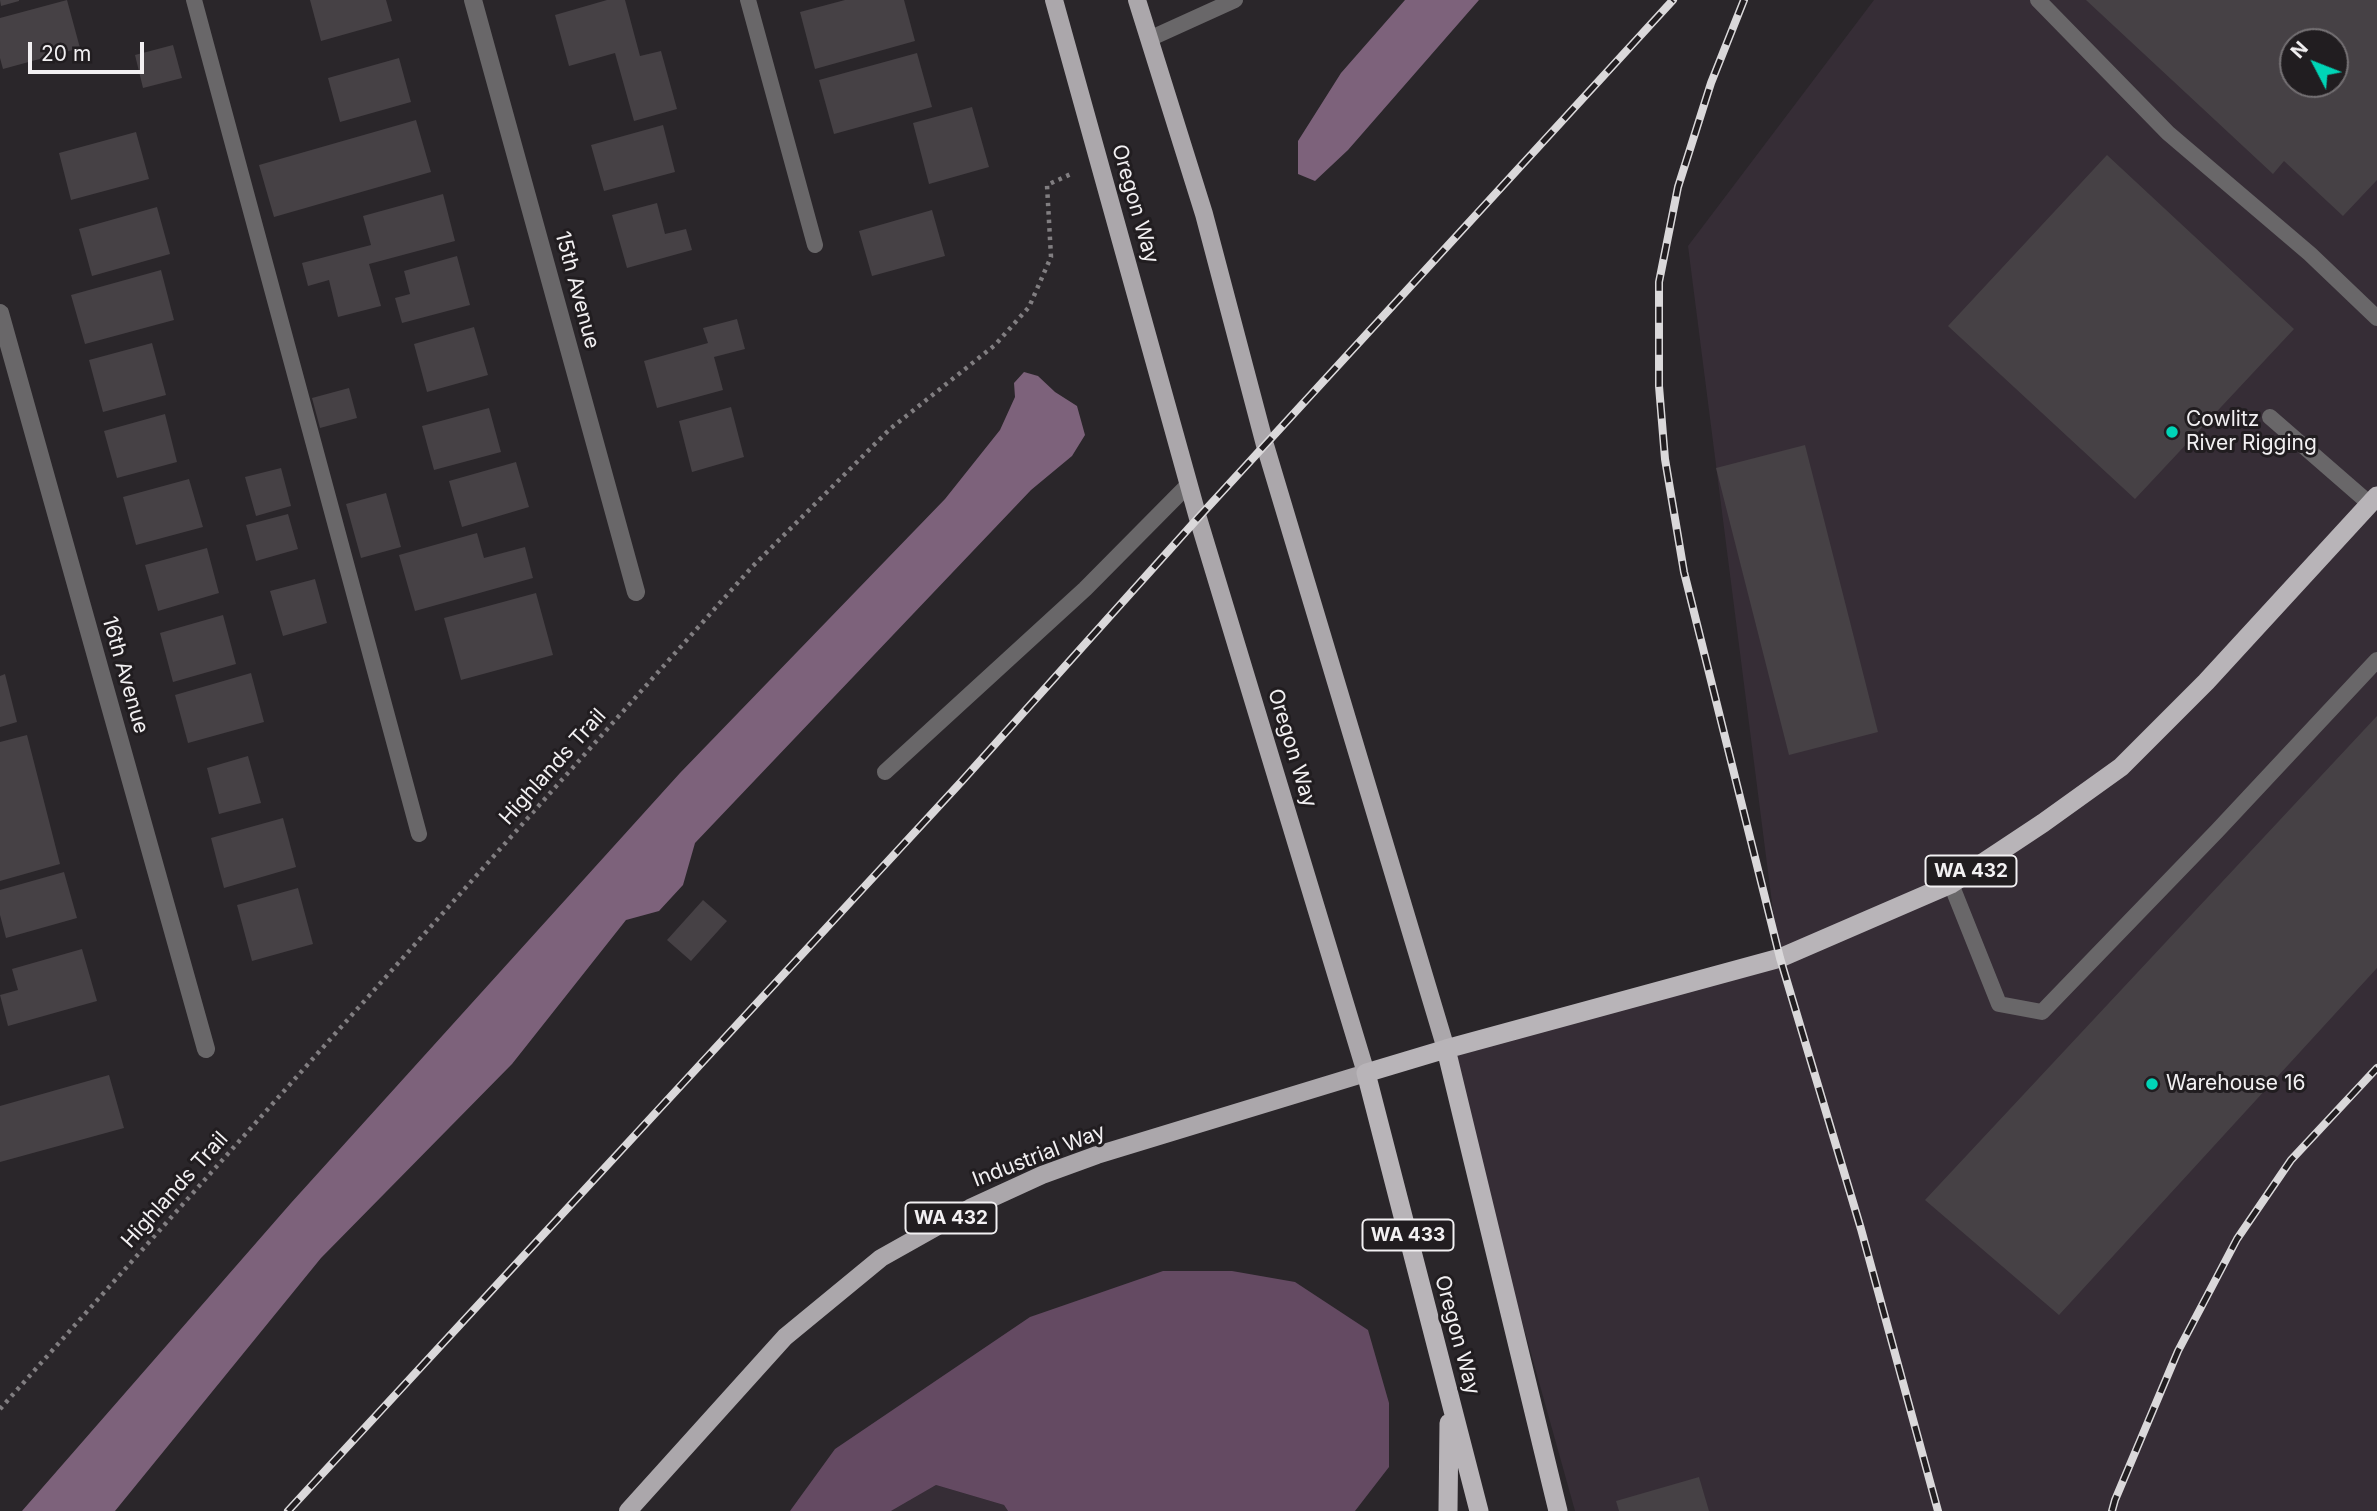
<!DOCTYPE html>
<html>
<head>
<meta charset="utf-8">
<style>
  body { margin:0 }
  #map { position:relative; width:2377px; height:1511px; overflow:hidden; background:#2a262a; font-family:Inter,sans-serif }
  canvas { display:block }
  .north { position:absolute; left:2279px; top:28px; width:70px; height:70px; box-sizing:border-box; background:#211d20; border:2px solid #757174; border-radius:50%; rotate:312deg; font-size:19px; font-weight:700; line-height:28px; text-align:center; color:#f2f0f2 }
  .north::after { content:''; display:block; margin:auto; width:24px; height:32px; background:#00d5b7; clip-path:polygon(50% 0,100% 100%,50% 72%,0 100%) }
  .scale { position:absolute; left:28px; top:42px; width:116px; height:32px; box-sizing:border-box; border:4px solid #f2f0f2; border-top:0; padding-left:9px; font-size:21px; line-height:24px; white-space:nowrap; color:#f2f0f2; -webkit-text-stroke:5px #211d20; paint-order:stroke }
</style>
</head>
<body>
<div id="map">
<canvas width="2377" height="1511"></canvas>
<div class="north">N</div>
<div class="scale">20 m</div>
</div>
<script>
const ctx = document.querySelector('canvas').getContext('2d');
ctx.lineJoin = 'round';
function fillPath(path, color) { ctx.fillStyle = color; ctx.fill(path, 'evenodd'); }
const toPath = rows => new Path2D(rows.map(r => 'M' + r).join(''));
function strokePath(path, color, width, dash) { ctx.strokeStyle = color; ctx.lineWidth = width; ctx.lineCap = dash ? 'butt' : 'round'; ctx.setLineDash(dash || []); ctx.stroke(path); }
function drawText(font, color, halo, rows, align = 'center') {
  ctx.font = font + ' Inter,sans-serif'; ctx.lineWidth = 6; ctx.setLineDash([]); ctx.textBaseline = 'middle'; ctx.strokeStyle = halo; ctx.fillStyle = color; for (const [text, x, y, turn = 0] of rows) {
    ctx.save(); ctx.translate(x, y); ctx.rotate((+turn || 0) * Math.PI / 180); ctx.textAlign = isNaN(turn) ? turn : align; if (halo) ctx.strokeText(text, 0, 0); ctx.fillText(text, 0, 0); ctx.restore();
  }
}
fillPath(toPath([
  [1874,0,2377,0,2377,1511,1575,1511,1446,1049,1779,958,1688,246],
  [2293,42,2335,42,2335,84,2293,84],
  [936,1485,1004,1505,1008,1511,891,1511]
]), '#362d36');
fillPath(toPath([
  [1163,1271,1232,1271,1295,1282,1368,1330,1389,1403,1389,1467,1355,1511,1008,1511,1004,1505,936,1485,891,1511,790,1511,835,1449,1030,1317]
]), '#644a62');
fillPath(toPath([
  [1405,0,1479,0,1348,150,1315,181,1298,174,1298,141,1341,73],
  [1024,372,1038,376,1055,392,1077,406,1085,435,1072,456,1031,490,695,843,683,885,659,911,626,920,512,1064,321,1258,115,1511,22,1511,291,1203,680,773,945,499,1000,430,1015,397,1014,383]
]), '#7d627b');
fillPath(toPath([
  [0,0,19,0,19,1,1,6],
  [67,0,80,48,3,69,0,58,0,18],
  [310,0,386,0,392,21,321,41],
  [607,0,625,0,640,56,661,51,677,109,634,121,615,53,569,66,555,15],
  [845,0,904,0,915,41,815,69,800,12],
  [2086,0,2377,0,2377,180,2343,216,2284,161,2273,174],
  [2293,42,2335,42,2335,84,2293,84],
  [173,45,182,78,143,88,135,55],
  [917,53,932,107,834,134,819,80],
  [399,58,411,102,340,122,328,78],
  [972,107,989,167,929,184,913,123],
  [416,120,431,172,274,217,259,165],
  [663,125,675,172,604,191,591,145],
  [136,132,149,179,71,200,59,153],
  [2107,155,2294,329,2135,499,1948,326],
  [443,194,455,241,369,264,381,306,338,317,329,280,308,286,302,263,371,245,363,216],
  [657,203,665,234,686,229,692,250,627,268,612,215],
  [157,207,170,254,92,276,79,229],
  [932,210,945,256,872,276,859,231],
  [457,256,470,305,402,323,395,298,410,294,404,271],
  [161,270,174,320,85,344,71,295],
  [737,319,745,349,714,357,723,390,657,408,644,361,708,343,703,328],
  [474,327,488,375,427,392,414,344],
  [152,343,166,395,103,412,89,360],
  [349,388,357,418,320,428,312,398],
  [731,407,744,457,692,472,679,421],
  [489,408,501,452,434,470,422,426],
  [165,414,177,462,117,478,104,431],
  [1805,445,1878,732,1789,755,1716,468],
  [516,462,529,507,462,527,449,481],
  [281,468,291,506,256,516,245,477],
  [189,479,203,527,136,545,123,497],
  [386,493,401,547,361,558,346,504],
  [288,514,298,549,256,561,246,525],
  [477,533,484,558,525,547,533,578,415,611,399,555],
  [207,548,219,593,158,611,145,565],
  [315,579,327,623,283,636,270,591],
  [536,593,553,655,461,680,444,618],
  [223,615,236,664,173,682,160,633],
  [251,673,264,722,188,743,175,695],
  [5,674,17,722,0,727,0,676],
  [2377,716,2377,968,2059,1315,1925,1200],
  [27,735,60,864,0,881,0,742],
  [248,756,261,803,219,814,207,768],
  [283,818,296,867,224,888,211,838],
  [64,872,77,918,6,938,0,915,0,890],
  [298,888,313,944,252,961,237,905],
  [703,900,727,921,691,961,667,940],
  [82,949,97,1001,8,1026,0,995,18,990,12,969],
  [109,1075,124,1128,0,1162,0,1106],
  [1699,1477,1709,1511,1619,1511,1616,1501]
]), '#464145');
strokePath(toPath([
  [0,1409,752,567,890,429,995,345,1029,307,1051,257,1047,185,1073,173]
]), '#817e81', 4.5, [3.5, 5]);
strokePath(toPath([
  [194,0,419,834],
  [748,0,815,245],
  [2038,0,2168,133,2310,254,2377,318],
  [1149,39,1235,0],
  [2270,417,2370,504],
  [885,772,1085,589,1189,484],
  [1951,884,1999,1004,2042,1012,2217,831,2377,660]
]), '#696769', 16);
strokePath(toPath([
  [473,0,636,592],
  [0,313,206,1049]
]), '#696769', 18);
strokePath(toPath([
  [1137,0,1204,214,1265,445,1446,1049],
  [628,1511,785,1337,881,1258,970,1208,1042,1175,1097,1155,1366,1073,1198,518,1054,0]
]), '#aba7ab', 18);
strokePath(toPath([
  [1446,1049,1558,1511],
  [1448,1511,1449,1423],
  [1479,1511,1366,1073,1446,1049,1780,958,1951,884,2043,823,2121,767,2206,682,2377,496]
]), '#b8b4b8', 19);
const rail = toPath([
  [1744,0,1711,83,1678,187,1659,282,1659,386,1665,459,1684,572,1780,958,1861,1229,1938,1511],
  [288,1511,962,781,1198,518,1673,0],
  [2112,1511,2115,1500,2178,1351,2237,1239,2291,1160,2377,1068]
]);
strokePath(rail, '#dad8da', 8);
strokePath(rail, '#211d20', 5, [16]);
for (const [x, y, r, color] of [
  [2172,432,7,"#00d5b7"],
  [2152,1084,7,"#00d5b7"]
]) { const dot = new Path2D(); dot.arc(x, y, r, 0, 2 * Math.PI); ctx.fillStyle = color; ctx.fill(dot); strokePath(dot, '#211d20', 2.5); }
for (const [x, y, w] of [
  [1971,871,91],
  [951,1218,91],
  [1408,1235,91]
]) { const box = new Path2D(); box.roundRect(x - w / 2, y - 15.5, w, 31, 5); ctx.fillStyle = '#211d20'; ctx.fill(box); strokePath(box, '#f2f0f2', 2); }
drawText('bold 19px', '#f2f0f2', null, [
  ["WA 432",1971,871],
  ["WA 432",951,1218],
  ["WA 433",1408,1235]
]);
drawText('21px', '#f2f0f2', '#211d20', [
  ["Oregon Way",1135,204,74],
  ["15th Avenue",577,290,75],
  ["16th Avenue",125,675,74],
  ["Oregon Way",1292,748,73],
  ["Highlands Trail",553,767,-48],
  ["Industrial Way",1039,1156,-21],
  ["Highlands Trail",175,1190,-48],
  ["Oregon Way",1457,1335,75]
]);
drawText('21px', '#f2f0f2', '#211d20', [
  ["Cowlitz",2186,420],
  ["River Rigging",2186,444],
  ["Warehouse 16",2166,1084]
], 'left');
</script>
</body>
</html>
